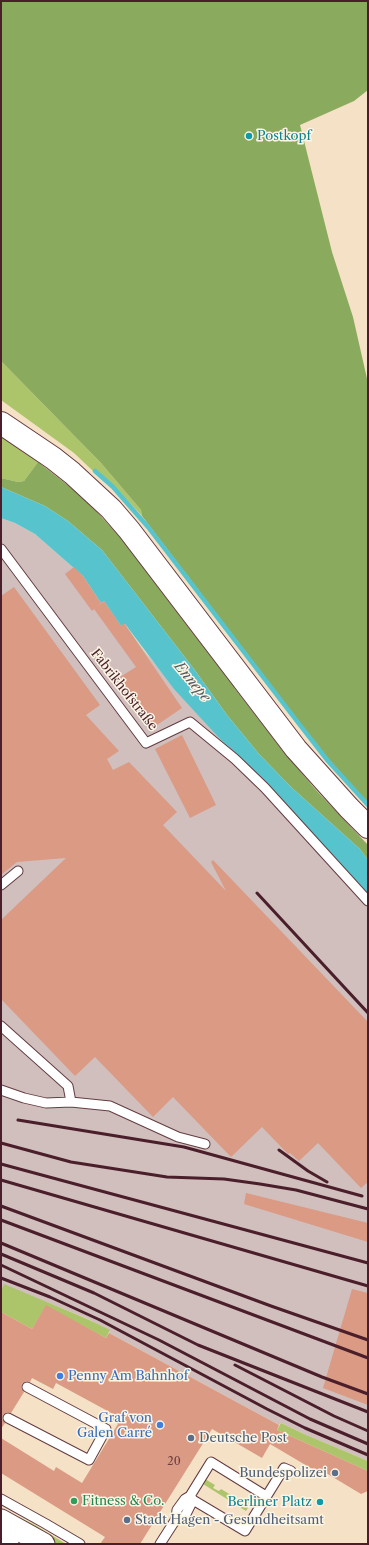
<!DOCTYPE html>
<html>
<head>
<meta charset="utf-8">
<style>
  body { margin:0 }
  #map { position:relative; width:369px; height:1545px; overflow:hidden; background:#f5e1c5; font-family:"Libre Caslon Text",serif }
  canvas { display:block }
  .frame { position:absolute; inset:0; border:2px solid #4a1f2b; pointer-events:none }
</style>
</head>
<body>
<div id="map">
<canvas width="369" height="1545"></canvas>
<div class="frame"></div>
</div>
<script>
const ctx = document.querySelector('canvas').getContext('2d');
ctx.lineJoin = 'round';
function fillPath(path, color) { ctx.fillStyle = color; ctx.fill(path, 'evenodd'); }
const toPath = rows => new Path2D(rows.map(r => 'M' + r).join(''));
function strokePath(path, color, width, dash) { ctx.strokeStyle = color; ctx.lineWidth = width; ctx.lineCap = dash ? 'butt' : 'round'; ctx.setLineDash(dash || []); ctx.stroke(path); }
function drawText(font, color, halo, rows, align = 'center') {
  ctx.font = font + ' "Libre Caslon Text",serif'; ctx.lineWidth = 3; ctx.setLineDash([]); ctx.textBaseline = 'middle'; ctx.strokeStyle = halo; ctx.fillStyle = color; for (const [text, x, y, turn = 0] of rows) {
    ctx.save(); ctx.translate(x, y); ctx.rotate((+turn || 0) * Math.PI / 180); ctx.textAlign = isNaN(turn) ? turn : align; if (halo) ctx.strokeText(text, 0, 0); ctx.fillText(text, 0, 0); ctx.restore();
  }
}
fillPath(toPath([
  [1,518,15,523,35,534,83,576,101,603,104,601,121,625,124,623,145,652,220,739,242,759,368,894,368,1461,304,1434,281,1423,279,1425,109,1333,110,1331,86,1318,4,1285,1,1291]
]), '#d1bfbd');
fillPath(toPath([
  [1,361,101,463,141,510,142,516,114,486,95,469,93,471,74,453,1,400],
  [1,437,15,444,14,445,38,462,24,481,18,482,1,478],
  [4,1284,85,1318,110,1330,106,1338,46,1306,32,1329,1,1312,1,1291],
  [281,1423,304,1434,368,1461,368,1471,277,1430],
  [205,1479,215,1485,213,1488,219,1491,221,1489,249,1506,246,1511,203,1484],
  [1,1508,35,1525,66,1544,57,1544,1,1512]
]), '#adc56a');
fillPath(toPath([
  [1,1,368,1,368,90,354,101,300,125,332,252,353,317,368,383,368,803,329,761,297,719,142,516,141,510,101,463,1,361],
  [38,462,83,497,121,538,196,637,197,636,235,686,234,687,236,690,283,751,316,790,368,845,368,860,360,849,291,787,259,754,227,715,194,669,102,550,68,521,45,506,1,487,1,478,18,482,24,481]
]), '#8aaa5e');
fillPath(toPath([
  [1,487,45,506,68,521,102,550,194,669,227,715,259,754,291,787,360,849,368,860,368,894,275,793,242,759,220,739,174,689,125,624,121,626,104,601,101,603,83,576,35,534,15,523,1,518]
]), '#57c4cd');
strokePath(toPath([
  [95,471,113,487,148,527,296,720,328,761,368,805]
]), '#57c4cd', 4.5);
fillPath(toPath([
  [74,567,83,576,101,603,92,611,65,574],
  [14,587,100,705,86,715,119,751,107,759,113,770,129,762,177,812,163,825,226,891,211,862,213,860,368,1022,368,1182,361,1188,318,1143,299,1161,290,1153,288,1154,262,1127,231,1157,173,1097,153,1117,95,1057,75,1076,1,999,1,920,66,858,17,862,1,875,1,596],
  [104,601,121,626,124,623,182,708,154,727,120,677,136,667,94,609],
  [182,735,216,805,190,818,155,749],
  [246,1193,368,1223,368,1242,244,1204],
  [352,1289,368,1293,368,1405,323,1388],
  [46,1305,106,1338,109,1333,279,1425,277,1430,368,1471,368,1491,361,1494,321,1470,319,1473,270,1444,262,1458,212,1429,140,1544,100,1544,105,1537,1,1473,1,1438,54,1471,56,1467,82,1483,118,1424,112,1421,115,1415,56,1383,53,1389,32,1378,30,1382,26,1381,22,1384,21,1388,24,1392,11,1413,7,1412,3,1415,2,1419,5,1423,1,1429,1,1312,32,1329]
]), '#da9a84');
const service = toPath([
  [1,549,146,743,190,722,235,759,265,788,368,901],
  [1,885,18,871],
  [1,1026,68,1086,71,1102],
  [1,1090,24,1098,46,1103,71,1102,110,1106,178,1137,205,1144],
  [8,1418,89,1460,106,1429,27,1387],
  [1,1499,46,1524,80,1544],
  [193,1500,190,1496,211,1462,266,1496],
  [176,1519,185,1516,193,1500,245,1531,284,1468,291,1471],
  [160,1544,176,1519,177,1510,185,1499,190,1496]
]);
const tertiary = toPath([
  [1,1520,44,1544],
  [1,1540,8,1544]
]);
const primary = toPath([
  [1,423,53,458,72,473,111,509,129,530,296,749,349,808,368,827]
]);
strokePath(service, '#643c42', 11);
strokePath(tertiary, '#643c42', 23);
strokePath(primary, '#643c42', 24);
strokePath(service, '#fff', 9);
strokePath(tertiary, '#fff', 21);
strokePath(primary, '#fff', 22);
strokePath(toPath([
  [257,893,368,1013],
  [18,1120,184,1147,362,1196],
  [1,1143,71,1162,167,1177,224,1179,260,1184,296,1190,368,1209],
  [279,1150,308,1171,327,1182],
  [1,1164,368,1263],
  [1,1180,368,1286],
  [1,1206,271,1306,368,1340],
  [1,1220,368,1358],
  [1,1243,322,1377,368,1394],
  [1,1254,94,1293,198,1345,368,1412],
  [1,1265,159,1340,310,1419,368,1444],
  [1,1278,50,1297,100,1320,267,1409,305,1428,368,1455],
  [235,1365,334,1416,368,1431]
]), '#4a1f2b', 3);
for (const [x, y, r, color] of [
  [249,136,4,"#0f9aa8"],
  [60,1376,4,"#3f7fe0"],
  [160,1425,4,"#3f7fe0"],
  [191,1438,4,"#5c6f8a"],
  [335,1473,4,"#5c6f8a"],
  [74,1501,4,"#2e9e5b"],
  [320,1502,4,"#0f9aa8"],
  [127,1520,4,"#5c6f8a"]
]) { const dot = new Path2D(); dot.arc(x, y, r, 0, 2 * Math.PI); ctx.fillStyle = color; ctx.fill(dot); strokePath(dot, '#fcf5e5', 1.5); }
drawText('11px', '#6e3e41', null, [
  ["20",174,1462]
]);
drawText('13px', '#0d838f', '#fcf5e5', [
  ["Postkopf",257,136],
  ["Berliner Platz",312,1502,"right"]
], 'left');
drawText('13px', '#4a1f2b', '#fcf5e5', [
  ["Fabrikhofstraße",124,690,52]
]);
drawText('13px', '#366cbe', '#fcf5e5', [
  ["Penny Am Bahnhof",68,1376],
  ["Graf von",152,1418,"right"],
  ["Galen Carré",152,1433,"right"]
], 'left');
drawText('13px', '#4e5e75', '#fcf5e5', [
  ["Deutsche Post",199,1438],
  ["Bundespolizei",327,1473,"right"],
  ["Stadt Hagen - Gesundheitsamt",135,1520]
], 'left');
drawText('13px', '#27864d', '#fcf5e5', [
  ["Fitness & Co.",82,1501]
], 'left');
drawText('italic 14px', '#4f5964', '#fcf5e5', [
  ["Ennepe",192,682,50]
]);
</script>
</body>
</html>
